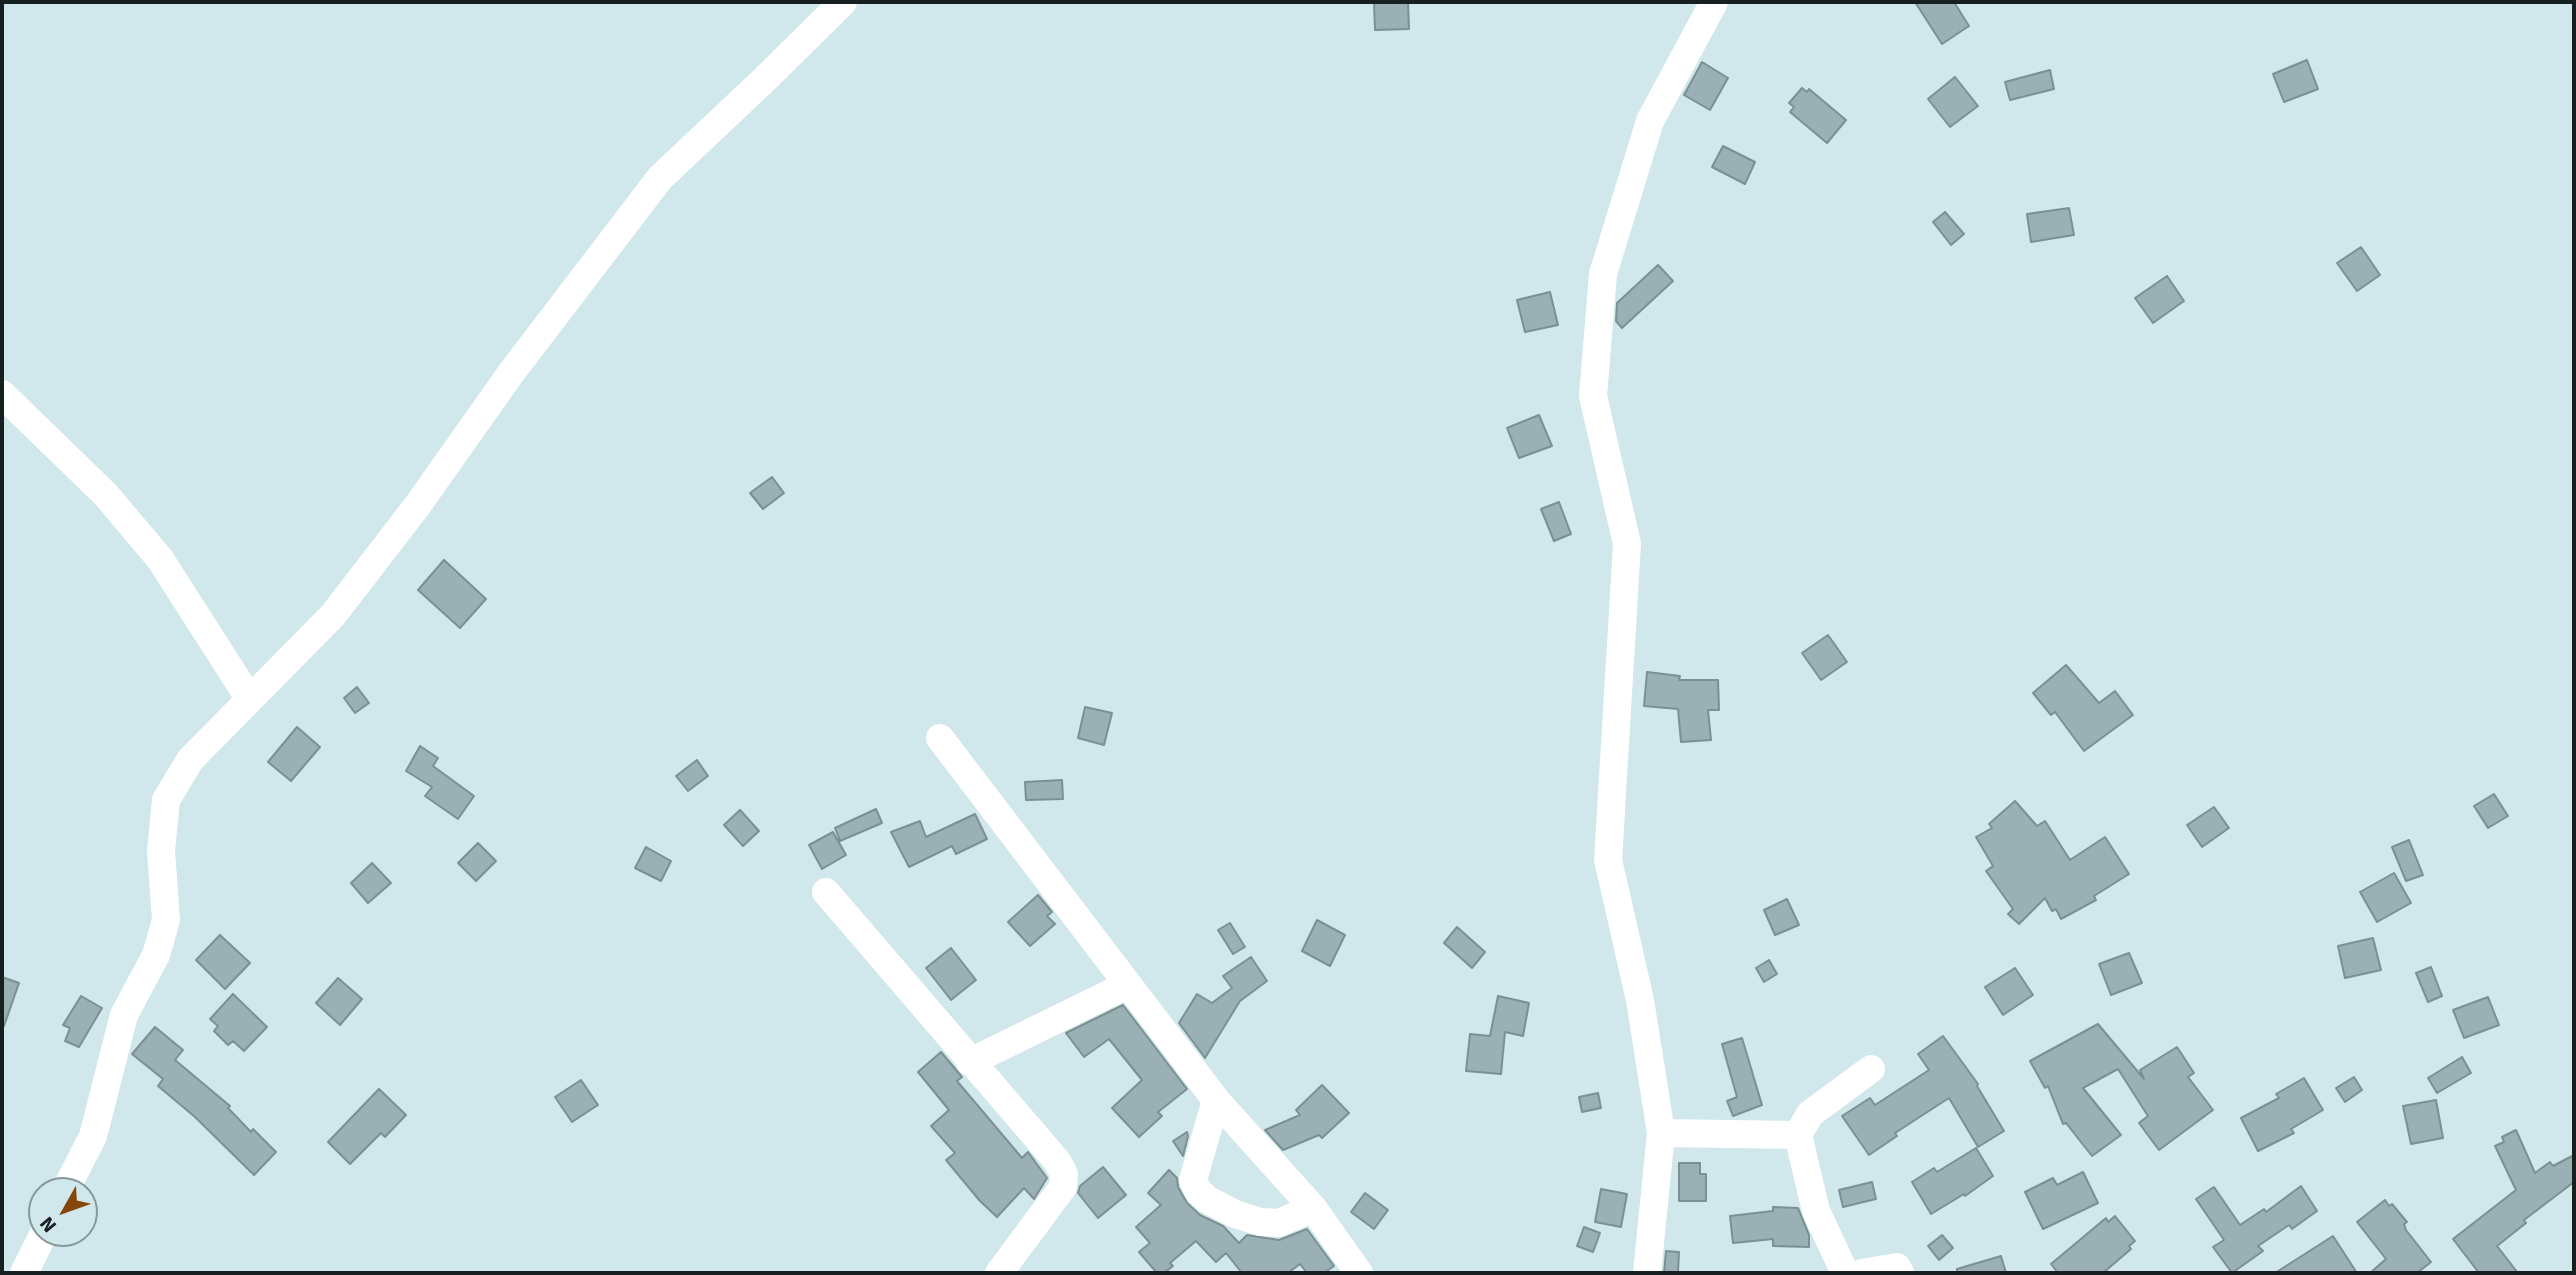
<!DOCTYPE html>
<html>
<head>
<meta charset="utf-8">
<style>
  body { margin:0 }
  #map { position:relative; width:2576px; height:1275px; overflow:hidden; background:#d0e7eb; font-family:Signika,sans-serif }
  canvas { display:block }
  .frame { position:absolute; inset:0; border:4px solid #171f21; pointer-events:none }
  .north { position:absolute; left:28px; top:1177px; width:70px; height:70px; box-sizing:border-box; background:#d0e7eb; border:2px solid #86979a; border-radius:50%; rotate:230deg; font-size:19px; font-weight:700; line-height:28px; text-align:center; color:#171f21 }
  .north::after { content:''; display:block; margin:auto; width:24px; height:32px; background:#854709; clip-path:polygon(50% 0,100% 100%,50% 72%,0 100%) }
</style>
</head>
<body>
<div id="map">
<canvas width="2576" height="1275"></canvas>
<div class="frame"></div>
<div class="north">N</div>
</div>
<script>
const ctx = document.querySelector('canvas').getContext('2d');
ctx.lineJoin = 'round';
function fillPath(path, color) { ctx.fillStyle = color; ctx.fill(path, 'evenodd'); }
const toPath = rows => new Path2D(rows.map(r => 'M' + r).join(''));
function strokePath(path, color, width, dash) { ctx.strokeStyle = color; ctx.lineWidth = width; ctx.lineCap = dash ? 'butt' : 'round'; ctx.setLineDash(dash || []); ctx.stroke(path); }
const building = toPath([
  [1374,2,1408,2,1409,29,1375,30,1374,2],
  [1915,2,1954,2,1969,26,1942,44,1915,2],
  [2307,60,2318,89,2284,102,2273,74,2307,60],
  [1702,62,1728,78,1710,110,1684,95,1702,62],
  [2050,70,2054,89,2010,100,2005,82,2050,70],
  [1955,77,1978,106,1950,127,1928,99,1955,77],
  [1802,88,1807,92,1809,89,1846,120,1827,143,1790,112,1794,107,1789,103,1802,88],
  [1723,146,1755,162,1745,184,1712,167,1723,146],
  [2069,208,2074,235,2031,242,2027,214,2069,208],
  [1945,212,1964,234,1951,245,1933,222,1945,212],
  [2361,247,2380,275,2357,291,2337,263,2361,247],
  [1658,265,1673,281,1622,328,1616,321,1617,303,1658,265],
  [2167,276,2184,301,2153,323,2135,298,2167,276],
  [1550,292,1558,325,1525,332,1517,300,1550,292],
  [1539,415,1552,446,1519,458,1507,428,1539,415],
  [772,477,784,493,763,509,750,493,772,477],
  [1559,502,1571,534,1554,541,1541,509,1559,502],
  [444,560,486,599,460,628,418,590,444,560],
  [1828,635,1847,662,1821,680,1802,653,1828,635],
  [2066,665,2099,703,2115,691,2133,715,2084,751,2055,712,2051,715,2033,693,2066,665],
  [1647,672,1680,676,1679,680,1718,680,1719,710,1708,710,1711,740,1681,742,1678,709,1644,706,1647,672],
  [357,687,369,703,355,713,344,698,357,687],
  [1085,707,1112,713,1104,745,1078,738,1085,707],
  [297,727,320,747,291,781,268,762,297,727],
  [420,746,438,758,433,766,474,796,458,819,425,796,432,787,406,771,420,746],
  [697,760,708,776,688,791,676,776,697,760],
  [1062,780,1063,799,1026,800,1025,782,1062,780],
  [2494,794,2508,816,2488,828,2474,806,2494,794],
  [2015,801,2037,826,2045,821,2070,860,2105,837,2129,874,2094,896,2096,900,2061,919,2056,909,2052,911,2045,898,2019,924,2008,914,2013,909,1986,871,1993,866,1976,837,1992,828,1989,824,2015,801],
  [2214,807,2229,828,2202,847,2187,825,2214,807],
  [876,809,882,823,840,841,835,828,876,809],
  [740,810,759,831,743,846,724,825,740,810],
  [975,814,987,839,956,854,952,846,909,867,891,832,920,821,926,837,975,814],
  [833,832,846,855,822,869,809,845,833,832],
  [2409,840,2423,875,2406,881,2392,847,2409,840],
  [478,843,496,861,476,881,458,863,478,843],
  [646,847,671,861,661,881,635,868,646,847],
  [372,863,391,883,368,903,351,883,372,863],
  [2394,873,2411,903,2377,922,2360,892,2394,873],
  [1038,895,1052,912,1047,916,1055,924,1030,946,1008,922,1038,895],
  [1787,899,1799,925,1775,935,1764,910,1787,899],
  [1317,920,1345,935,1330,966,1302,951,1317,920],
  [1230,923,1245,947,1233,954,1218,930,1230,923],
  [1457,927,1485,952,1472,968,1444,943,1457,927],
  [220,935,250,963,225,989,196,960,220,935],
  [2373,938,2381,970,2345,978,2338,946,2373,938],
  [951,948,976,980,951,1000,926,968,951,948],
  [2129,953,2142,983,2111,995,2099,964,2129,953],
  [1251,957,1267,981,1240,1001,1205,1058,1179,1023,1197,994,1212,1003,1232,988,1223,976,1251,957],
  [1769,960,1777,974,1764,982,1756,968,1769,960],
  [2431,967,2442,996,2428,1002,2416,973,2431,967],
  [2015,968,2033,995,2003,1015,1985,987,2015,968],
  [2,977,19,983,4,1026,2,1025,2,977],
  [338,978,362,999,340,1025,316,1003,338,978],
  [233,994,267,1027,244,1051,233,1041,228,1045,214,1031,218,1026,210,1019,233,994],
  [81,996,102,1008,79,1047,65,1041,70,1028,63,1025,81,996],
  [1498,996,1529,1003,1523,1036,1505,1032,1501,1074,1466,1071,1470,1034,1490,1036,1498,996],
  [2488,997,2499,1025,2464,1038,2453,1010,2488,997],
  [1123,1005,1187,1089,1158,1112,1162,1116,1139,1137,1112,1108,1142,1080,1109,1039,1084,1057,1066,1033,1123,1005],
  [2098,1024,2144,1079,2140,1070,2177,1047,2194,1073,2188,1077,2213,1110,2159,1150,2139,1123,2148,1116,2118,1069,2083,1088,2121,1135,2092,1156,2066,1123,2063,1124,2048,1086,2045,1088,2030,1061,2098,1024],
  [155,1027,183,1050,175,1060,230,1106,228,1108,251,1132,253,1129,276,1152,254,1175,195,1117,158,1086,163,1079,132,1054,155,1027],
  [1943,1036,1978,1084,1977,1086,2004,1131,1978,1147,1949,1098,1895,1133,1897,1136,1869,1155,1842,1116,1870,1098,1875,1105,1929,1070,1918,1054,1943,1036],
  [1742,1038,1762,1105,1733,1116,1727,1101,1737,1097,1722,1044,1742,1038],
  [941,1052,962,1077,957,1081,1022,1158,1028,1152,1047,1178,1034,1199,1024,1188,997,1217,980,1201,946,1160,955,1153,931,1126,949,1110,918,1072,941,1052],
  [2462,1057,2471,1073,2437,1093,2428,1078,2462,1057],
  [2354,1077,2362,1090,2345,1102,2336,1088,2354,1077],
  [2304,1078,2323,1110,2291,1129,2294,1133,2258,1151,2241,1118,2279,1098,2276,1094,2304,1078],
  [581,1080,598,1105,572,1122,555,1097,581,1080],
  [1322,1085,1349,1113,1322,1138,1319,1135,1283,1150,1265,1130,1300,1115,1296,1110,1322,1085],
  [379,1089,406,1115,385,1137,381,1133,350,1164,328,1142,379,1089],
  [1598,1093,1601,1108,1582,1112,1579,1097,1598,1093],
  [2436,1100,2443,1138,2411,1144,2403,1106,2436,1100],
  [2516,1130,2535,1173,2550,1162,2553,1166,2574,1155,2574,1182,2524,1220,2526,1223,2497,1246,2518,1273,2479,1273,2453,1239,2516,1190,2495,1146,2504,1142,2502,1137,2516,1130],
  [1187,1132,1188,1136,1183,1156,1173,1141,1187,1132],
  [1976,1148,1993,1176,1965,1196,1964,1194,1931,1214,1912,1182,1934,1168,1937,1172,1976,1148],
  [1679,1163,1700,1163,1700,1174,1706,1174,1706,1201,1679,1201,1679,1163],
  [1103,1167,1126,1195,1098,1218,1078,1193,1080,1186,1103,1167],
  [1169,1170,1177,1178,1178,1187,1187,1203,1200,1215,1223,1226,1239,1243,1247,1235,1279,1240,1307,1229,1334,1266,1324,1273,1307,1273,1300,1264,1288,1273,1242,1273,1226,1253,1216,1262,1196,1241,1170,1263,1173,1266,1164,1273,1157,1273,1139,1252,1150,1243,1136,1227,1161,1205,1148,1193,1169,1170],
  [2083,1172,2098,1203,2043,1229,2025,1192,2053,1178,2057,1185,2083,1172],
  [1872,1182,1876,1199,1843,1207,1839,1190,1872,1182],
  [2301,1186,2317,1211,2292,1229,2289,1225,2258,1246,2263,1251,2232,1273,2213,1247,2224,1240,2196,1199,2214,1187,2240,1225,2264,1209,2266,1212,2301,1186],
  [1601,1189,1627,1194,1621,1227,1595,1222,1601,1189],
  [1365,1193,1388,1210,1374,1229,1351,1212,1365,1193],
  [2385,1200,2389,1206,2392,1204,2407,1222,2404,1224,2406,1230,2431,1262,2417,1273,2370,1273,2386,1259,2357,1222,2385,1200],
  [1773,1207,1798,1208,1809,1235,1809,1247,1773,1246,1773,1239,1733,1243,1730,1216,1773,1211,1773,1207],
  [2115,1216,2135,1241,2129,1246,2131,1249,2103,1273,2058,1273,2051,1264,2106,1218,2108,1222,2115,1216],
  [1584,1227,1600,1233,1593,1252,1577,1246,1584,1227],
  [1942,1235,1953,1248,1939,1260,1928,1246,1942,1235],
  [2333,1236,2357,1273,2275,1273,2333,1236],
  [1666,1251,1679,1252,1678,1273,1664,1273,1666,1251],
  [2001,1256,2006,1273,1957,1273,1957,1269,2001,1256]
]);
fillPath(building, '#9ab0b4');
strokePath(building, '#7a9093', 2);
strokePath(toPath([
  [2,394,106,495,160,559,249,698],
  [940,738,1216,1100,1313,1208,1359,1273],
  [826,892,1057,1161,1064,1174,1063,1187,999,1273],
  [970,1062,1127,985],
  [1216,1100,1193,1180,1198,1191,1208,1200,1235,1214,1260,1222,1279,1223,1313,1208],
  [1661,1133,1798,1135],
  [65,1191,93,1136,124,1015,156,955,166,920,161,851,166,800,190,760,333,615,417,506,511,373,660,178,764,80,843,2],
  [24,1273,44,1233],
  [1647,1273,1661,1133,1640,1000,1608,860,1627,544,1593,396,1603,274,1650,121,1714,2],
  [1845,1273,1816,1211,1798,1135,1810,1114,1871,1069],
  [1862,1273,1897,1267,1900,1273]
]), '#fff', 28);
</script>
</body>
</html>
